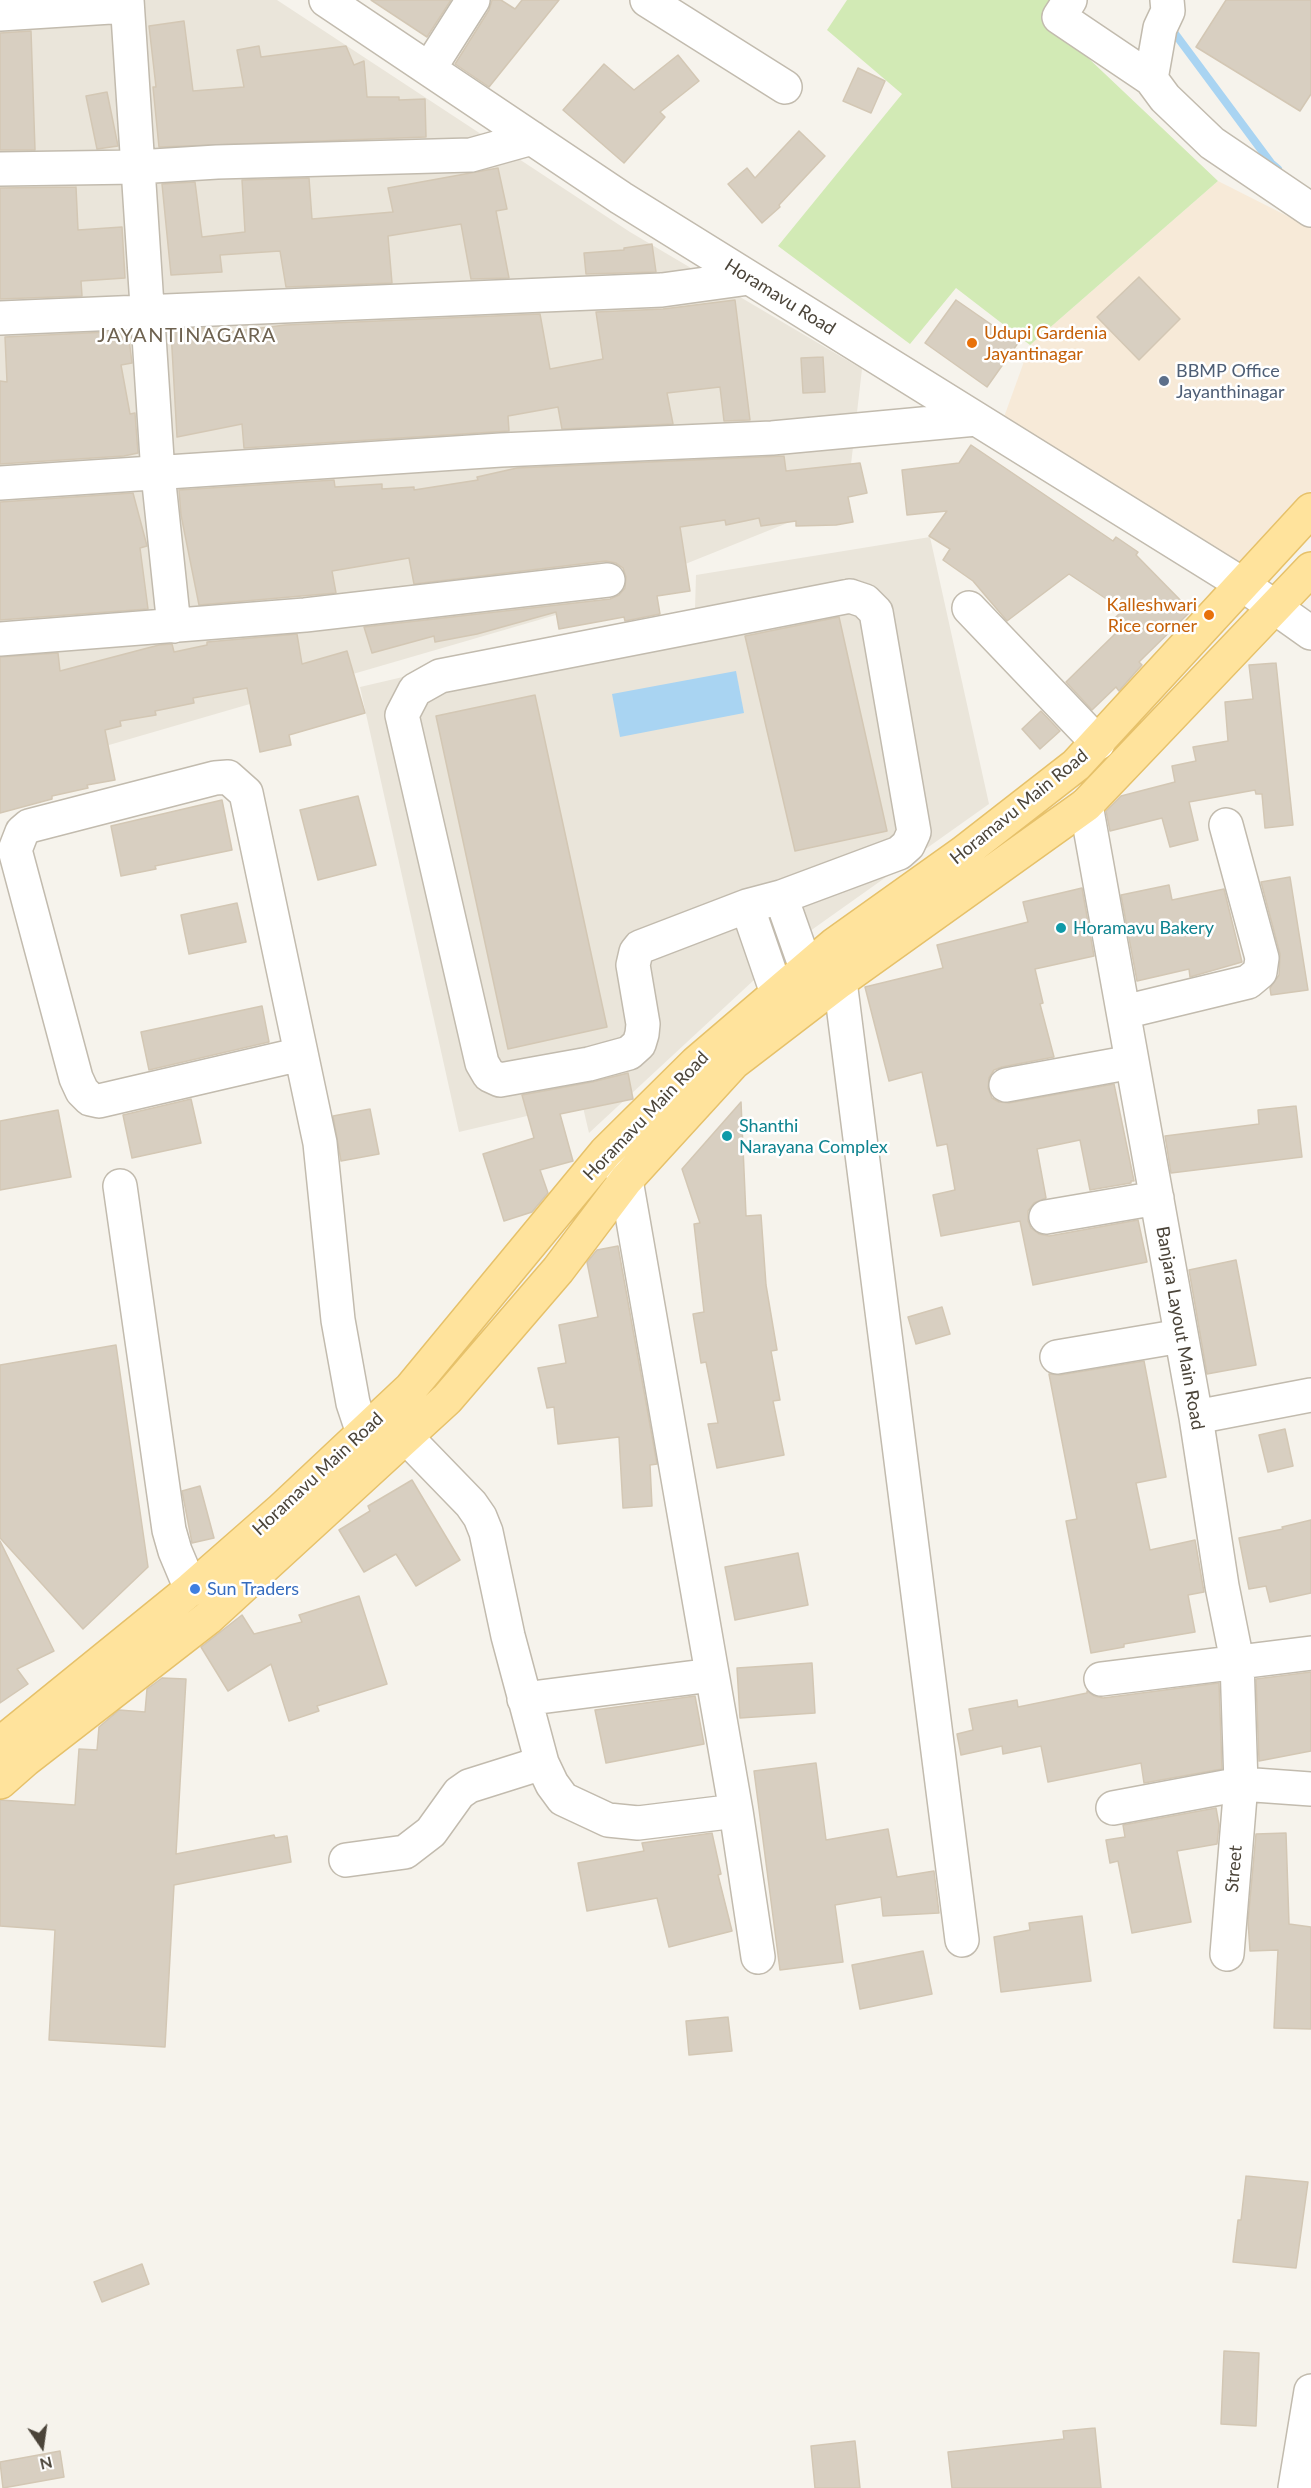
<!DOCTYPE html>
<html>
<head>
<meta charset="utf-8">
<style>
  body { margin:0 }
  #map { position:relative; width:1311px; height:2488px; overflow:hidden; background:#f6f3ec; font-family:Lato,sans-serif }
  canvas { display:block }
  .north { position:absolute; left:12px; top:2416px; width:60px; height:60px; -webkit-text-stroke:4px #fff; paint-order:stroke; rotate:167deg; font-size:16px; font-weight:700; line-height:24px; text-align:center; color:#4b4439 }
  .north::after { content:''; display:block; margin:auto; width:21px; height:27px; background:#4b4439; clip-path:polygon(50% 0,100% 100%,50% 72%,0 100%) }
</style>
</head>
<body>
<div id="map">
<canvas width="1311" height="2488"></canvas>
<div class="north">N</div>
</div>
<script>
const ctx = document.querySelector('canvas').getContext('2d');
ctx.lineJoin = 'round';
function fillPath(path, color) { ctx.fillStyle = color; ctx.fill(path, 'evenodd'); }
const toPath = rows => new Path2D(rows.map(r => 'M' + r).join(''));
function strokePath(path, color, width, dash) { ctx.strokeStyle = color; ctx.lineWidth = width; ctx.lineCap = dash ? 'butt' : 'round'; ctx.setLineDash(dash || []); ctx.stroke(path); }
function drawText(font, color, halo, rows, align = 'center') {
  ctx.font = font + ' Lato,sans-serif'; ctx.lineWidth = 5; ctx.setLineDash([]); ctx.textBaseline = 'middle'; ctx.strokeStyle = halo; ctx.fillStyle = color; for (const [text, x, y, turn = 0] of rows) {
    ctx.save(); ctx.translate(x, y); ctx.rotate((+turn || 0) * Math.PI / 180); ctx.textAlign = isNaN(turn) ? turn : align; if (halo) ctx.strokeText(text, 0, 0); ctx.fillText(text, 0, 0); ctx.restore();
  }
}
fillPath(toPath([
  [0,0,277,0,630,232,862,369,847,499,566,612,109,745,0,763],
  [930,537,989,804,796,941,589,1133,582,1103,459,1132,360,687,695,609,696,575]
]), '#eae5da');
fillPath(toPath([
  [1218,181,1311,228,1311,490,1239,571,1004,417,1030,345]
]), '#f7ead8');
fillPath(toPath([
  [847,0,1056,0,1047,19,1218,181,1030,345,956,288,910,344,778,246,902,94,827,30]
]), '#d2eab5');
fillPath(toPath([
  [736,671,744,713,620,737,612,694]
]), '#a9d4f2');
strokePath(toPath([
  [1170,27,1271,163,1278,169]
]), '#a9d4f2', 8);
const building = toPath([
  [371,0,451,0,427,37,371,0],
  [492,0,501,0,515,9,522,0,559,0,489,87,455,64,489,10,492,0],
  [1226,0,1311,0,1311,94,1300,111,1196,47,1226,0],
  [184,21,193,91,244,87,237,50,259,46,261,57,346,46,354,65,364,61,367,97,399,97,399,100,425,99,426,137,159,147,153,87,156,87,149,26,184,21],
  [31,31,35,150,0,150,0,33,31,31],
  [678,55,699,81,660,112,665,117,624,163,563,110,604,64,634,90,678,55],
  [858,68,885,81,871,113,843,101,858,68],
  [107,92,118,146,97,149,86,96,107,92],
  [799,131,825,156,779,205,780,207,762,223,728,184,747,168,755,178,799,131],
  [498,168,507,209,496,211,509,278,471,279,461,224,388,236,392,283,286,287,280,251,220,255,222,272,171,275,162,184,195,182,202,237,245,232,242,180,309,178,312,219,393,212,388,188,498,168],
  [76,187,78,230,122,227,125,278,81,281,82,296,0,299,0,188,76,187],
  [652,244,656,272,586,274,584,253,624,250,624,248,652,244],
  [1139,277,1180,319,1139,360,1097,317,1139,277],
  [735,300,750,420,724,421,720,387,667,393,673,424,562,429,558,407,508,416,509,431,244,448,242,424,177,437,171,331,173,329,205,328,206,335,285,325,540,314,550,369,603,359,596,312,663,309,735,300],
  [956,300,1018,343,987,387,925,343,956,300],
  [128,331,132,363,121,365,130,414,135,413,138,453,124,456,0,464,0,381,7,382,5,337,128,331],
  [823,357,825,392,803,393,801,358,823,357],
  [971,445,1113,541,1116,537,1138,552,1136,555,1191,611,1139,662,1142,665,1119,691,1116,687,1092,710,1066,682,1120,629,1112,621,1123,610,1069,574,1007,621,973,581,943,560,950,549,929,536,947,511,907,515,902,470,959,463,971,445],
  [784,456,786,471,860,463,867,493,848,497,853,522,836,525,796,526,796,521,761,526,759,518,726,525,725,520,680,527,690,591,657,596,660,614,625,621,624,617,559,629,556,612,477,634,435,642,434,636,372,653,364,627,610,599,619,595,625,588,626,577,623,568,616,563,606,561,414,584,409,558,332,571,336,593,199,605,181,515,179,490,334,480,335,487,382,484,382,489,414,487,414,490,478,480,477,477,517,468,784,456],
  [133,493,147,546,140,548,148,609,0,620,0,502,133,493],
  [839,617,887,831,795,851,745,636,839,617],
  [297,634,302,664,347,651,365,713,289,735,291,745,260,752,247,688,193,698,194,703,155,711,156,715,120,721,121,726,105,730,115,780,87,785,88,788,52,796,52,799,0,813,0,657,58,653,60,671,159,645,172,644,174,652,207,645,207,642,297,634],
  [1276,663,1293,825,1265,828,1262,794,1256,794,1255,790,1189,802,1198,840,1170,847,1162,818,1110,831,1106,811,1121,796,1175,782,1172,766,1196,761,1193,747,1228,741,1225,702,1253,699,1249,665,1276,663],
  [535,695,607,1027,508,1049,436,716,535,695],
  [1041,711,1060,731,1040,749,1022,729,1041,711],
  [358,796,376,865,318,880,300,810,358,796],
  [222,800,232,850,155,866,156,869,121,876,111,826,222,800],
  [1290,877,1308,990,1271,995,1270,988,1279,975,1280,954,1261,882,1290,877],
  [1169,885,1172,900,1224,889,1242,962,1190,977,1189,969,1137,981,1121,895,1169,885],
  [1082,888,1094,956,1035,969,1043,1003,1040,1004,1054,1057,1002,1067,994,1070,989,1078,988,1088,992,1098,999,1102,1009,1103,1114,1084,1134,1181,1131,1181,1131,1183,1090,1190,1080,1140,1037,1149,1046,1198,1034,1203,1028,1211,1028,1221,1031,1228,1039,1234,1049,1236,1138,1220,1147,1262,1033,1285,1020,1221,941,1236,933,1195,955,1190,947,1144,937,1146,922,1072,889,1081,865,987,943,968,937,945,1028,922,1023,902,1082,888],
  [237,903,246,942,189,954,181,915,237,903],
  [262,1006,269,1042,149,1070,141,1032,262,1006],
  [628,1073,633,1099,560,1114,573,1161,540,1170,548,1193,532,1212,504,1221,483,1154,534,1138,522,1095,592,1082,628,1073],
  [191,1099,201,1143,132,1158,123,1115,191,1099],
  [741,1102,746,1216,761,1215,766,1285,777,1350,771,1351,780,1400,773,1401,784,1455,717,1468,708,1424,718,1423,706,1362,701,1363,693,1314,704,1312,694,1224,700,1223,682,1169,741,1102],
  [1296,1106,1302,1157,1171,1173,1165,1136,1259,1124,1258,1110,1296,1106],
  [370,1109,379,1154,341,1161,333,1116,370,1109],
  [58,1110,71,1177,0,1190,0,1121,58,1110],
  [618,1246,657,1464,650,1465,652,1506,623,1508,619,1437,558,1444,554,1407,547,1408,538,1368,566,1363,559,1325,598,1317,587,1262,597,1250,618,1246],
  [1236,1260,1256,1365,1207,1374,1189,1270,1236,1260],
  [942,1307,950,1334,916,1344,908,1317,942,1307],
  [116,1345,148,1567,83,1629,0,1538,0,1365,116,1345],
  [1144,1361,1166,1477,1136,1483,1150,1550,1195,1540,1204,1592,1188,1595,1195,1632,1124,1644,1124,1647,1091,1653,1066,1521,1077,1519,1049,1374,1060,1375,1144,1361],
  [1285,1429,1293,1466,1268,1472,1259,1435,1285,1429],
  [412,1480,460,1560,416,1586,396,1554,364,1572,339,1530,370,1511,368,1506,412,1480],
  [200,1486,214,1538,192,1543,182,1491,200,1486],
  [1311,1520,1311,1593,1270,1602,1266,1586,1249,1589,1239,1538,1283,1529,1282,1527,1311,1520],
  [0,1541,54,1651,17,1669,28,1684,0,1703,0,1541],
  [798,1553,808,1605,735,1620,725,1567,798,1553],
  [359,1596,387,1684,317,1706,319,1711,289,1721,271,1664,228,1691,201,1647,242,1615,254,1634,302,1622,299,1615,359,1596],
  [812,1663,815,1713,740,1718,737,1668,812,1663],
  [1311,1672,1311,1751,1259,1761,1256,1679,1311,1672],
  [162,1678,186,1679,176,1854,274,1835,275,1838,287,1836,291,1862,174,1885,165,2047,49,2040,55,1930,0,1926,0,1800,75,1805,79,1749,97,1750,99,1727,119,1710,145,1712,147,1689,162,1678],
  [1219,1683,1222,1769,1144,1783,1141,1763,1048,1782,1041,1746,1003,1754,1002,1746,961,1755,957,1734,973,1730,969,1709,1017,1700,1018,1707,1087,1693,1087,1691,1094,1696,1103,1698,1219,1683],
  [695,1696,704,1744,606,1763,595,1710,695,1696],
  [816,1763,826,1840,888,1829,897,1877,934,1871,939,1913,883,1916,881,1897,835,1905,843,1962,780,1970,754,1771,816,1763],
  [1216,1808,1219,1825,1217,1844,1177,1851,1191,1922,1132,1933,1118,1861,1110,1863,1106,1840,1125,1837,1123,1825,1216,1808],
  [712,1833,721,1874,718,1875,732,1931,669,1947,657,1898,587,1911,578,1863,644,1851,642,1843,712,1833],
  [1286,1833,1289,1924,1311,1927,1311,2029,1274,2028,1278,1950,1250,1951,1248,1921,1256,1834,1286,1833],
  [1082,1916,1091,1981,1001,1992,994,1937,1030,1930,1029,1923,1082,1916],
  [923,1951,932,1994,860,2009,852,1965,923,1951],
  [728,2017,732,2051,689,2055,686,2021,728,2017],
  [1246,2176,1308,2182,1296,2268,1233,2262,1238,2220,1241,2220,1246,2176],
  [142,2264,149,2284,102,2302,94,2282,142,2264],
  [1224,2351,1259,2353,1256,2426,1221,2424,1224,2351],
  [1095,2428,1101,2488,952,2488,948,2452,1064,2439,1063,2431,1095,2428],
  [855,2441,860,2488,815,2488,811,2446,855,2441],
  [60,2451,64,2477,3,2488,0,2462,60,2451]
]);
fillPath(building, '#d8cfc1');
strokePath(building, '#d3c7b4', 1.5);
const minor = toPath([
  [127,0,158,474,174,626],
  [326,0,621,198,1242,584,1311,633],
  [647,0,785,87],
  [1070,0,1059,17,1151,79],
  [1167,0,1168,11,1160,28,1151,79,1165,98,1212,143,1311,210],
  [0,14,127,6],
  [429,69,473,0],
  [0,169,137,167,217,162,471,155,532,138],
  [0,318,662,290,749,278],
  [0,483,501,450,772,438,976,419],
  [850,596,865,601,876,612,914,832,908,845,899,853,781,897,747,906,640,947,636,952,633,965,643,1024,642,1034,639,1044,629,1053,589,1064,500,1080,489,1075,482,1063,402,715,415,690,440,676,850,596],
  [969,608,1098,743],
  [0,639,305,615,608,580],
  [1086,805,1196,1417,1222,1586,1237,1661,1241,1784,1311,1789],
  [781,897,806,968],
  [747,906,777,993],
  [840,981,962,1940],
  [1124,1012,1248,982,1260,972,1262,958,1226,825],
  [301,1054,99,1101,90,1099,82,1091,76,1078,15,850,22,832,29,826,215,778,228,777,246,793,320,1143,338,1320,353,1403,363,1433,407,1438,471,1504,480,1517,486,1532,508,1636,542,1763,552,1784,563,1799,608,1820,638,1823,736,1811],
  [1006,1085,1132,1062],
  [616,1159,626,1180,736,1811,758,1957],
  [120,1186,169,1530,175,1551,191,1589],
  [1046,1217,1157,1198],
  [1057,1357,1181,1336],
  [1196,1417,1311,1395],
  [1101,1679,1311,1653],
  [524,1699,712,1675],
  [1113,1808,1241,1784,1227,1954],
  [346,1860,405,1852,431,1832,459,1793,469,1786,542,1763],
  [1295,2488,1311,2391]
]);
const major = toPath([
  [0,1744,191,1589,280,1511,411,1388,606,1152,696,1063,834,945,963,853,1076,765,1311,510],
  [0,1782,25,1760,208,1618,447,1399,558,1270,626,1180,733,1063,840,981,1086,805,1311,569]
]);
strokePath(minor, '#c2bbae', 36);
strokePath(major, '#e6c16a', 36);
strokePath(minor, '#fff', 33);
strokePath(major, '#ffe39c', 33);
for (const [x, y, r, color] of [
  [972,343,6,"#e8710a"],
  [1164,381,6,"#5c6f8a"],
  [1209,615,6,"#e8710a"],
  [1061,928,6,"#0f9aa8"],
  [727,1136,6,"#0f9aa8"],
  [195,1589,6,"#3f7fe0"]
]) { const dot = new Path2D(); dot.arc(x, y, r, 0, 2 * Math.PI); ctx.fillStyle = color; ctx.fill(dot); strokePath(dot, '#fff', 2); }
drawText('18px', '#4b4439', '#fff', [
  ["Horamavu Road",780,297,32],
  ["Horamavu Main Road",1019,807,-39],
  ["Horamavu Main Road",646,1116,-46],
  ["Banjara Layout Main Road",1180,1328,80],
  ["Horamavu Main Road",318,1474,-43],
  ["Street",1234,1869,-85]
]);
drawText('18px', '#c56008', '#fff', [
  ["Udupi Gardenia",984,333],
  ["Jayantinagar",984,354],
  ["Kalleshwari",1197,605,"right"],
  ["Rice corner",1197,626,"right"]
], 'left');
drawText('18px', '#4e5e75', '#fff', [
  ["BBMP Office",1176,371],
  ["Jayanthinagar",1176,392]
], 'left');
drawText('18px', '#0d838f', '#fff', [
  ["Horamavu Bakery",1073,928],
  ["Shanthi",739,1126],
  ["Narayana Complex",739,1147]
], 'left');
drawText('18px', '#366cbe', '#fff', [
  ["Sun Traders",207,1589]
], 'left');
ctx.letterSpacing = '1.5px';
drawText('20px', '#6e6250', '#fff', [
  ["JAYANTINAGARA",187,336]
]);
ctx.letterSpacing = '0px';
</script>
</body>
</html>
